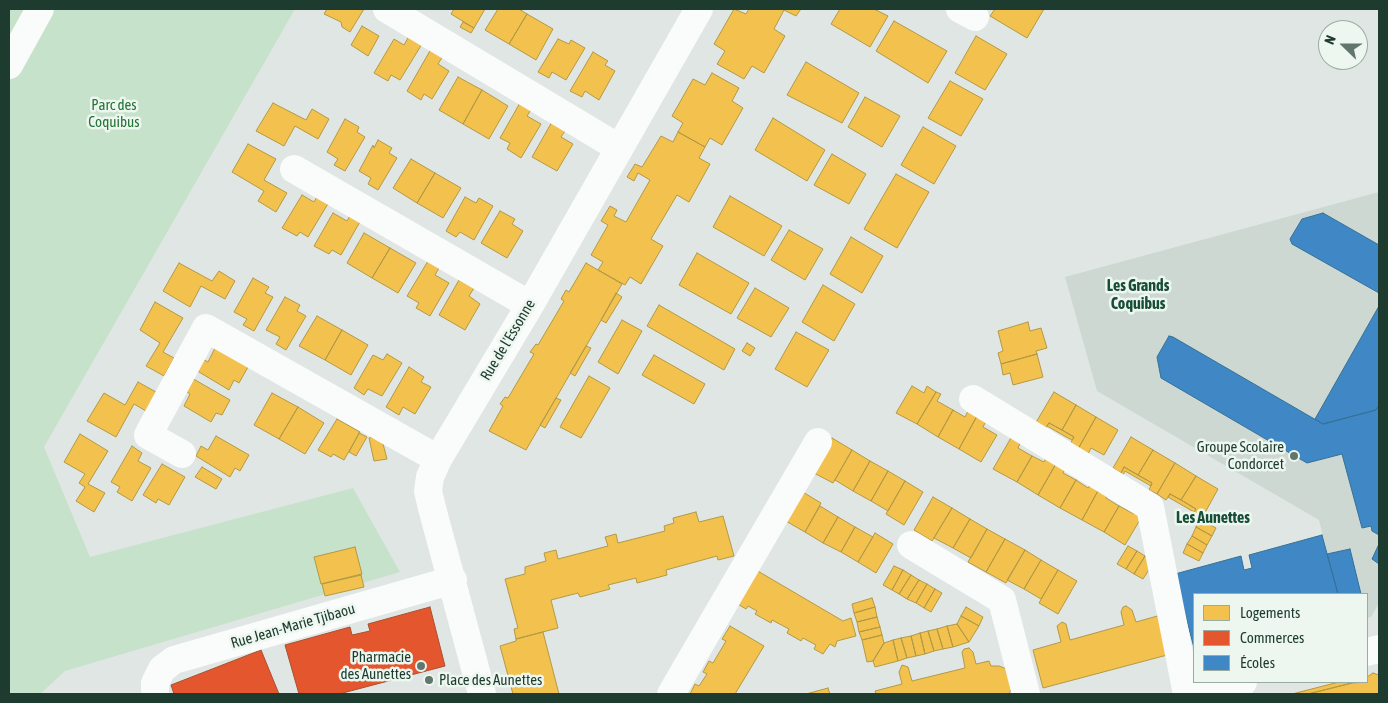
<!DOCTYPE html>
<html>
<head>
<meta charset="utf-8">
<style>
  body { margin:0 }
  #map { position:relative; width:1388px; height:703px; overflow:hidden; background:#e0e6e3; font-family:"Asap Condensed",sans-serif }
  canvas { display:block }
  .frame { position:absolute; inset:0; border:10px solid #1d3b2e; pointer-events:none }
  .legend { position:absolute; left:1193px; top:593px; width:175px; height:90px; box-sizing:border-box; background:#edf7f0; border:1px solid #9aaca2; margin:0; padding:6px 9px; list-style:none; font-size:15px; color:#1d3b2e }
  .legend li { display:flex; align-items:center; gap:10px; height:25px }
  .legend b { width:25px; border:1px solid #9aaca2 }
  .north { position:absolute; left:1318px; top:20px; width:50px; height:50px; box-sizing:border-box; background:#edf7f0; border:1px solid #9aaca2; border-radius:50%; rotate:292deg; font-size:14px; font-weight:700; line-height:20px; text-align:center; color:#1d3b2e }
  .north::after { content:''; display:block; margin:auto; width:18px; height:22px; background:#61776d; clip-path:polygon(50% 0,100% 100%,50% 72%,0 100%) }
</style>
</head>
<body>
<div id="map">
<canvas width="1388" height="703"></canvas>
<div class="frame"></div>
<ul class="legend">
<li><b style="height:14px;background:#f2c14e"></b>Logements</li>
<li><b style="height:14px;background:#e4572e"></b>Commerces</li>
<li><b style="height:14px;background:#3f88c5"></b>Écoles</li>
</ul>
<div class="north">N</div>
</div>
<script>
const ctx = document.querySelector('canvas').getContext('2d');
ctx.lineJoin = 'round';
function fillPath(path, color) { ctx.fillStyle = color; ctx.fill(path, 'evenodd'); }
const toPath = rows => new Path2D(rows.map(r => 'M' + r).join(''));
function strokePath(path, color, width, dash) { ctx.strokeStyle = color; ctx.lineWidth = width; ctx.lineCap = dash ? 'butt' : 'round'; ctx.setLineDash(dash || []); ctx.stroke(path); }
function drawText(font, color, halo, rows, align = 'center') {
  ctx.font = font + ' "Asap Condensed",sans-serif'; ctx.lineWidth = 5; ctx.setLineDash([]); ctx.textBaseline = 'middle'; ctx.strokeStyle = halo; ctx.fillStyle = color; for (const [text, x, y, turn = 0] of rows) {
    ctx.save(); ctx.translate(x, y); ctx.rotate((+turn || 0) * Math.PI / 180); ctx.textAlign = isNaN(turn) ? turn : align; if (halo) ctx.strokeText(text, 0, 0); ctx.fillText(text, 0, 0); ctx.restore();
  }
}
fillPath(toPath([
  [1379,192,1379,603,1371,617,1367,618,1367,594,1338,594,1319,520,1097,391,1065,277]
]), '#cdd8d2');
fillPath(toPath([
  [9,9,295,9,44,447,90,557,353,488,400,572,65,671,40,694,9,694]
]), '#c7e2cb');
const homes = toPath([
  [327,9,364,9,350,32,342,27,341,22,324,14,327,9],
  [454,9,485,9,474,28,451,14,454,9],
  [498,9,519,9,527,14,509,44,485,30,498,9],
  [734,9,746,14,749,9,801,9,796,16,784,10,774,29,785,36,764,73,752,66,744,79,717,64,725,51,714,44,734,9],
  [840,9,874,9,888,16,870,47,831,24,840,9],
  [995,9,1044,9,1027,38,990,16,995,9],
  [527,14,553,29,536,60,509,44,527,14],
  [894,21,947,51,928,83,876,51,894,21],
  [463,22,474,28,471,33,460,27,463,22],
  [362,26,379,36,368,56,351,45,362,26],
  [409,36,422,44,400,80,391,75,388,81,374,73,394,39,404,45,409,36],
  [976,36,1007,54,985,90,955,73,976,36],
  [558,39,569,44,571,40,585,48,566,80,552,72,549,78,538,72,558,39],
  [431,49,443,56,438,64,449,71,432,99,424,94,421,100,407,91,431,49],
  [593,52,608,61,605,65,615,71,599,100,585,91,582,97,570,91,593,52],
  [806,62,859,93,842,123,787,95,806,62],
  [712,73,739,88,732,101,743,108,722,145,710,138,705,147,678,132,683,123,672,116,693,79,705,85,712,73],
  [458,77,482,90,463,124,439,110,458,77],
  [950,81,983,99,961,136,928,118,950,81],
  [482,90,508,106,489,139,463,124,482,90],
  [865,97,900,116,882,147,848,127,865,97],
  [521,101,532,108,527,116,541,124,521,158,507,149,510,143,500,138,521,101],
  [273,103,306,120,312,109,329,119,318,139,295,126,284,146,256,131,273,103],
  [773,118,825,150,807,181,755,150,773,118],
  [345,119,359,127,357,132,365,137,345,171,334,165,338,159,327,152,345,119],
  [553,120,567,128,561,137,573,144,557,171,532,157,553,120],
  [923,127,956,146,934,184,901,165,923,127],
  [678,132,705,147,699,158,710,164,689,202,677,195,651,239,663,246,641,284,630,277,625,285,598,270,603,262,591,255,608,225,601,221,610,206,617,210,614,216,626,222,650,180,638,173,634,181,627,177,635,164,642,167,661,136,673,142,678,132],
  [378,140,392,148,389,153,397,158,378,190,368,184,371,178,359,171,373,145,374,148,378,140],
  [248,144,276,159,264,180,287,193,276,212,258,201,264,191,232,172,248,144],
  [832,154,866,174,849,204,814,185,832,154],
  [411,159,435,173,417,203,393,188,411,159],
  [435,173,461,188,443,218,417,203,435,173],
  [896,174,929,192,897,248,864,229,896,174],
  [302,195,314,202,318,195,329,202,308,237,300,232,297,236,282,228,302,195],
  [730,196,782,226,764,256,713,227,730,196],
  [465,197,476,203,479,198,493,206,474,240,460,232,456,237,446,231,465,197],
  [500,211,515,219,512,224,523,231,507,258,481,243,500,211],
  [333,213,347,221,351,214,361,220,341,255,332,250,329,254,314,246,333,213],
  [789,230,823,249,805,280,771,260,789,230],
  [364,233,390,248,372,278,347,263,364,233],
  [851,237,883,256,862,293,830,274,851,237],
  [390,248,416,263,398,293,372,278,390,248],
  [697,253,749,283,731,314,679,285,697,253],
  [428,261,439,268,435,275,449,283,430,316,416,308,419,303,407,296,428,261],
  [179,263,212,281,219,271,235,281,225,299,201,286,190,307,163,291,179,263],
  [586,263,622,284,526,450,489,431,503,406,500,404,505,397,508,398,534,354,530,352,536,344,538,345,564,301,561,299,566,290,569,292,586,263],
  [253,278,269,287,265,293,273,297,254,331,243,325,247,319,234,312,253,278],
  [459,280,474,288,469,296,480,304,465,330,439,315,459,280],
  [823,285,855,304,834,341,802,322,823,285],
  [755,288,789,308,771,337,737,318,755,288],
  [616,293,622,297,606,323,601,320,616,293],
  [285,297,300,305,297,311,306,316,286,350,276,344,280,337,266,330,285,297],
  [155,302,183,318,163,352,174,358,164,376,146,366,160,343,140,330,155,302],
  [659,305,735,349,724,370,647,326,659,305],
  [317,316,342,330,325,360,299,346,317,316],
  [622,320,642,331,618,374,598,362,622,320],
  [1028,322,1030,331,1041,328,1047,348,1036,351,1037,354,1001,364,998,353,1003,351,998,331,1028,322],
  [342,330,368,345,351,375,325,360,342,330],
  [796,332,829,350,807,387,775,369,796,332],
  [747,343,755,348,750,356,742,351,747,343],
  [586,346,591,348,575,376,570,373,586,346],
  [215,348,248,367,239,383,234,380,229,390,194,369,201,358,208,362,215,348],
  [387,354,402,363,382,396,368,389,364,395,354,388,373,355,383,360,387,354],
  [1037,354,1043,377,1013,385,1010,373,1003,375,1001,364,1037,354],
  [654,355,705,384,694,404,642,375,654,355],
  [409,367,424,377,421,382,431,387,415,414,403,407,399,415,386,407,409,367],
  [589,376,610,388,581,438,560,427,589,376],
  [190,377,230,400,222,415,216,413,211,422,184,406,190,394,183,389,190,377],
  [138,382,156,392,146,411,134,404,116,437,87,421,104,393,125,405,138,382],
  [912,386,924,393,927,386,936,392,917,424,896,413,912,386],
  [936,392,941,394,937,401,953,410,938,437,917,424,936,392],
  [1054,392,1076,405,1062,430,1049,423,1045,429,1035,424,1054,392],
  [272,393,298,407,279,439,254,425,272,393],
  [556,398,561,400,545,428,540,425,556,398],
  [1076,405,1096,417,1078,449,1070,444,1074,437,1062,430,1076,405],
  [298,407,324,423,305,454,279,439,298,407],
  [953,410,965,417,968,411,977,416,959,449,938,437,953,410],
  [977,416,986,421,983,427,997,435,981,462,959,449,977,416],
  [1096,417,1118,430,1104,455,1091,448,1088,454,1078,449,1096,417],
  [337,419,360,432,344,460,333,454,331,457,318,450,337,419],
  [1049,423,1062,430,1074,437,1072,440,1068,438,1047,426,1049,423],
  [359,433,367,437,356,456,349,452,359,433],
  [80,434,108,451,88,484,105,493,94,512,76,501,85,487,79,483,85,474,64,462,80,434],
  [216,436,249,455,240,471,235,468,230,477,196,456,201,446,208,450,216,436],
  [381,436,387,459,374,461,369,438,381,436],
  [1012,436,1021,441,1018,448,1032,456,1017,482,993,469,1012,436],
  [1131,437,1153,450,1138,475,1124,467,1121,473,1113,468,1131,437],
  [832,438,852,450,833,483,812,472,832,438],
  [132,446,142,453,138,461,151,468,132,501,117,492,120,487,111,482,132,446],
  [852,450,870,461,853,491,835,480,852,450],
  [1153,450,1175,463,1157,494,1149,490,1152,483,1138,475,1153,450],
  [1032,456,1044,462,1047,456,1057,462,1038,495,1017,482,1032,456],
  [870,461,888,471,871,501,853,491,870,461],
  [1057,462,1066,467,1063,473,1076,480,1060,508,1038,495,1057,462],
  [1175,463,1196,476,1181,500,1170,494,1166,500,1157,494,1175,463],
  [162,464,185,477,169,505,158,499,156,503,143,495,162,464],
  [202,467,222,479,216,489,195,477,202,467],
  [1124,467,1152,483,1151,486,1125,471,1123,475,1121,473,1124,467],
  [888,471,905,481,888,511,871,501,888,471],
  [1196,476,1218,489,1201,520,1192,515,1196,509,1181,500,1196,476],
  [1076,480,1088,488,1092,482,1100,487,1082,520,1060,508,1076,480],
  [905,481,923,492,904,525,886,514,905,481],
  [1100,487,1109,492,1106,498,1119,506,1104,532,1082,520,1100,487],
  [801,491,821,503,805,532,784,520,801,491],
  [1170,494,1181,500,1196,509,1194,512,1168,497,1170,494],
  [933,497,952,508,932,541,914,530,933,497],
  [820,506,838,517,823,543,805,532,820,506],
  [1119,506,1134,514,1137,508,1144,513,1125,545,1104,532,1119,506],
  [952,508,970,519,953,548,934,538,952,508],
  [696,512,699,522,723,516,734,556,718,560,717,556,666,570,667,575,637,583,636,578,608,585,610,589,580,597,578,593,551,600,558,628,516,639,514,629,518,628,505,579,525,574,525,567,546,561,544,553,556,550,558,559,608,546,605,537,616,534,618,543,665,531,664,526,674,523,673,518,696,512],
  [838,517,855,527,841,552,823,543,838,517],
  [970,519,987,529,971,558,953,548,970,519],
  [1201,520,1216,528,1212,536,1196,527,1201,520],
  [855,527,873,537,858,562,841,552,855,527],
  [1196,527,1212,536,1207,545,1192,536,1196,527],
  [987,529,1005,539,986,572,968,562,987,529],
  [875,533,893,544,876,573,858,562,875,533],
  [1192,536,1207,545,1203,553,1187,544,1192,536],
  [1005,539,1025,550,1006,583,986,572,1005,539],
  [1187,544,1203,553,1199,561,1183,553,1187,544],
  [1128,546,1137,551,1126,569,1117,564,1128,546],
  [355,547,362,574,321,584,314,557,355,547],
  [1025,550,1041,560,1024,589,1007,580,1025,550],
  [1137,551,1145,556,1134,574,1126,569,1137,551],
  [1145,556,1154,562,1143,579,1134,574,1145,556],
  [1041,560,1058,570,1041,599,1024,589,1041,560],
  [894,566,903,570,892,590,883,585,894,566],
  [756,570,843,621,851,618,856,636,837,641,835,647,830,644,823,654,814,649,816,645,803,638,801,641,787,633,789,629,772,620,771,623,755,614,757,611,748,606,746,609,736,603,756,570],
  [903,570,911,575,899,594,892,590,903,570],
  [1058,570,1077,581,1058,614,1039,603,1058,570],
  [361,575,364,587,325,596,322,584,361,575],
  [911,575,919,580,907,599,899,594,911,575],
  [919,580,927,584,916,603,907,599,919,580],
  [927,584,935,589,924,608,916,603,927,584],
  [935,589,942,593,931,612,924,608,935,589],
  [872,598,875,607,854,613,852,604,872,598],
  [1126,606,1132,610,1136,622,1161,615,1171,654,1043,688,1033,650,1061,642,1057,626,1062,622,1066,624,1070,640,1124,625,1121,612,1123,607,1126,606],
  [875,607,877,617,857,622,854,613,875,607],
  [966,607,983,617,979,626,961,616,966,607],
  [961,616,979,626,969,642,957,624,961,616],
  [877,617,880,627,859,632,857,622,877,617],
  [957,624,969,642,953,647,947,626,957,624],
  [730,626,764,646,735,694,690,694,695,684,699,686,707,674,703,672,709,661,713,663,726,641,722,639,730,626],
  [947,626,953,647,943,649,937,629,947,626],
  [880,627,882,635,862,640,859,632,880,627],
  [937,629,943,649,934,651,928,631,937,629],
  [928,631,934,651,925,654,920,633,928,631],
  [543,632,559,694,513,694,500,646,516,641,516,639,543,632],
  [920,633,925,654,916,656,911,636,920,633],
  [882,635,884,643,873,661,867,662,862,640,882,635],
  [911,636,916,656,907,658,901,638,911,636],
  [901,638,907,658,898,661,893,640,901,638],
  [893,640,898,661,875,667,873,661,884,643,893,640],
  [969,648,973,652,976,664,989,661,991,666,999,666,1009,670,1014,684,1009,694,876,694,875,691,902,684,899,672,902,665,908,667,912,681,965,668,962,652,964,649,969,648],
  [1373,673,1379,675,1379,694,1308,694,1352,683,1367,682,1367,677,1373,673],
  [1339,682,1352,683,1308,694,1292,694,1339,682],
  [828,688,830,694,806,694,828,688]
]);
fillPath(homes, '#f2c14e');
strokePath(homes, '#b29944', 1);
const shops = toPath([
  [430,607,445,666,339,694,299,694,285,645,350,627,352,635,370,631,368,624,430,607],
  [261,650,279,694,174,694,171,685,261,650]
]);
fillPath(shops, '#e4572e');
strokePath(shops, '#a84f2e', 1);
const schools = toPath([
  [1323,213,1379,245,1379,293,1292,244,1290,239,1302,219,1323,213],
  [1379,306,1379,405,1376,410,1323,424,1315,419,1379,306],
  [1169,336,1173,337,1323,424,1376,410,1379,405,1379,535,1372,531,1371,526,1362,528,1342,454,1307,463,1161,378,1157,357,1169,336],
  [1322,535,1338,594,1194,594,1194,648,1175,574,1241,556,1244,570,1252,568,1249,555,1322,535],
  [1379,544,1379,564,1372,559,1379,544],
  [1350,549,1361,594,1338,594,1327,554,1350,549]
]);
fillPath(schools, '#3f88c5');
strokePath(schools, '#357198', 1);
strokePath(toPath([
  [387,9,619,148],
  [960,9,975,17],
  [9,65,40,9],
  [294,169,530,305],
  [973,399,1150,507,1187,694],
  [182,454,148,435,206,328,438,459],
  [911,545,1002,600,1026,694],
  [1367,652,1379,649],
  [155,694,155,683,162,669,174,660,453,580],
  [482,694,432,508,428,491,430,477,438,459,530,305,699,9],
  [671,694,818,442],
  [1191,694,1243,682]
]), '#fafbfb', 28);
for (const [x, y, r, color] of [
  [1294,456,5,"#61776d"],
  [421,666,5,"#61776d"],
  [429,680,5,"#61776d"]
]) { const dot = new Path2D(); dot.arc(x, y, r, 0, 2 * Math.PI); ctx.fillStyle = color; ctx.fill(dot); strokePath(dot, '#edf7f0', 2); }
drawText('15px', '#247536', '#edf7f0', [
  ["Parc des",114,105],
  ["Coquibus",114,122]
]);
drawText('15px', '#1d3b2e', '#edf7f0', [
  ["Rue de l'Essonne",508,340,-59],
  ["Rue Jean-Marie Tjibaou",293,626,-16]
]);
drawText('15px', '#1d3b2e', '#edf7f0', [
  ["Groupe Scolaire",1284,447],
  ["Condorcet",1284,464],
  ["Pharmacie",411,657],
  ["des Aunettes",411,674],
  ["Place des Aunettes",439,680,"left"]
], 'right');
drawText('bold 16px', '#184e38', '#edf7f0', [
  ["Les Grands",1138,286],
  ["Coquibus",1138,304],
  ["Les Aunettes",1213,518]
]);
</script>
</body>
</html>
